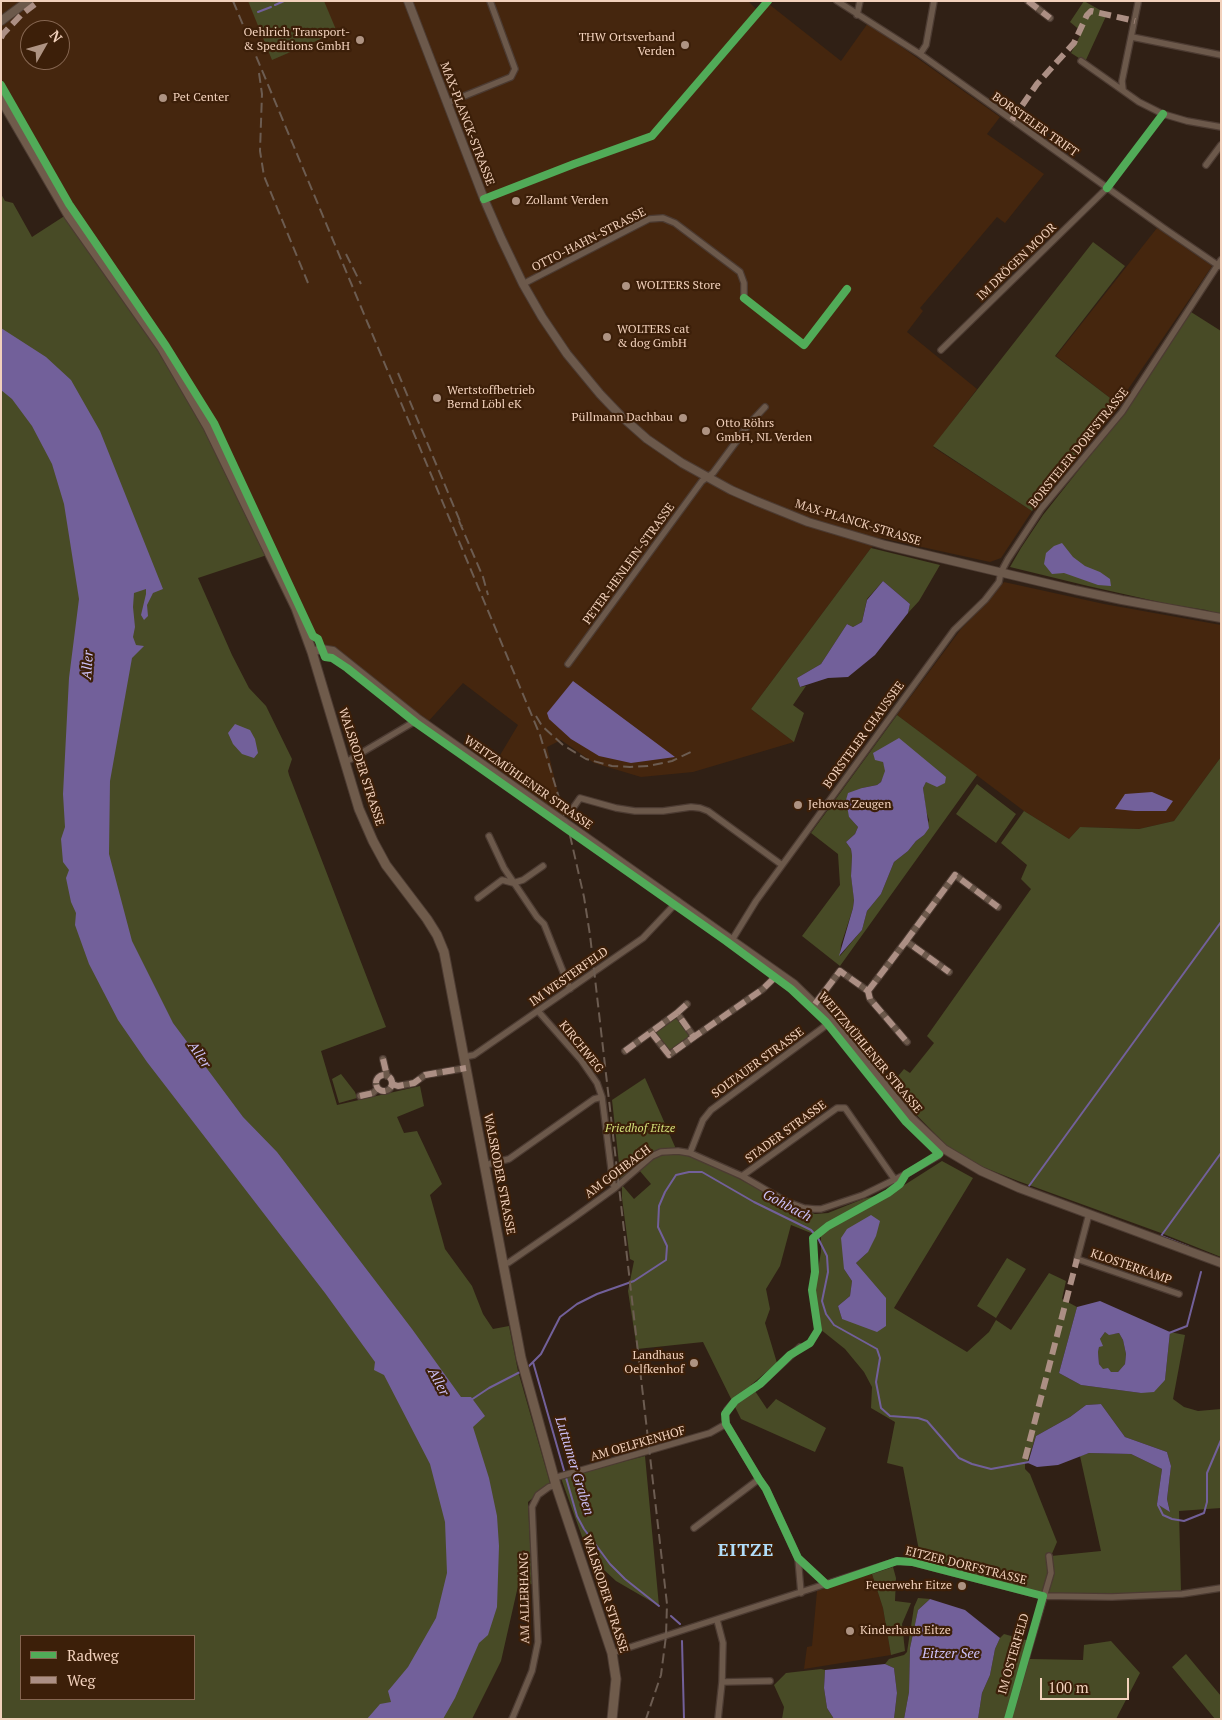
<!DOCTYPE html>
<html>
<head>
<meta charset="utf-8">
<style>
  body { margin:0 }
  #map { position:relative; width:1222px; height:1720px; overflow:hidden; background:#302015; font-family:"PT Serif",serif }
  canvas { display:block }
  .frame { position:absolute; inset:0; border:2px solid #f2d1bc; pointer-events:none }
  .legend { position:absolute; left:20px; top:1635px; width:175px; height:65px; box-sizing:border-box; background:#3c1f09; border:1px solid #856651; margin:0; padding:6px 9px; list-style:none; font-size:15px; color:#f2d1bc }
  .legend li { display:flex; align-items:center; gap:10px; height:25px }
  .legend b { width:25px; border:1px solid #856651 }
  .north { position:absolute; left:20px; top:20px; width:50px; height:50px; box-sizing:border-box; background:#3c1f09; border:1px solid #856651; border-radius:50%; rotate:52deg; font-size:14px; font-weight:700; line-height:20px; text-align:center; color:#f2d1bc }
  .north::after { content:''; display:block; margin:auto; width:18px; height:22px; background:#ae9382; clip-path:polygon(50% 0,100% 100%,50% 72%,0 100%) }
  .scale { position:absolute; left:1040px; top:1678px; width:89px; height:22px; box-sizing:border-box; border:2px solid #f2d1bc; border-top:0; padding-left:6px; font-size:15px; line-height:18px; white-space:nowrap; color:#f2d1bc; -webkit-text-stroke:4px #3c1f09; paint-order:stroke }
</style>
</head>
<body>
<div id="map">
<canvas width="1222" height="1720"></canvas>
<div class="frame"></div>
<ul class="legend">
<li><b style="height:6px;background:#51ab58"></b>Radweg</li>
<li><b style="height:6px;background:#ac8f84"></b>Weg</li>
</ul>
<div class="north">N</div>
<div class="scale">100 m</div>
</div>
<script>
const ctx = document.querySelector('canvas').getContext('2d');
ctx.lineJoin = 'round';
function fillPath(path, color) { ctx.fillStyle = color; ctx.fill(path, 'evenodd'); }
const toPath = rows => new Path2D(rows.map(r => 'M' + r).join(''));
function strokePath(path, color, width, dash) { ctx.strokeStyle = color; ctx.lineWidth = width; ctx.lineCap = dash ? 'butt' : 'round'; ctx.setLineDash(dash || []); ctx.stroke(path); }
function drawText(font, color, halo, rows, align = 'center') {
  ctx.font = font + ' "PT Serif",serif'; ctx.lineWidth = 4.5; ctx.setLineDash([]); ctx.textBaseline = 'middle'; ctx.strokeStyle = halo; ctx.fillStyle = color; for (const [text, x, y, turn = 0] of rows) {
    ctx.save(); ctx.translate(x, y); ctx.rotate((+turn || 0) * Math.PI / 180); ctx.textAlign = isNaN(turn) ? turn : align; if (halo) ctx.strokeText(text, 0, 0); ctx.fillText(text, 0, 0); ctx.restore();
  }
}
fillPath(toPath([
  [1,1,748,1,756,9,765,1,841,61,868,23,1000,117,987,134,1044,174,1005,223,997,217,920,308,923,311,907,332,977,389,933,447,1032,511,1001,558,990,562,881,538,871,548,751,709,794,742,693,772,641,777,594,763,561,740,547,747,564,818,493,767,518,725,463,683,426,724,329,647,313,640,294,601,70,213,1,88],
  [30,30,60,30,60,60,30,60],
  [1157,228,1212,266,1118,404,1056,356],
  [1004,582,1104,604,1221,625,1221,757,1174,821,1139,829,1080,827,1069,839,1024,811,897,715,961,629,988,602],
  [872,1574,883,1608,891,1655,804,1669,807,1647,812,1646,817,1591]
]), '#45260e');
fillPath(toPath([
  [248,1,324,1,337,32,272,60],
  [1084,1,1107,14,1085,62,1071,53,1082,32,1070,22],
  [1,194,5,201,13,203,32,237,66,215,160,350,205,429,267,555,198,578,232,655,249,688,266,706,292,759,288,771,289,775,386,1027,321,1051,337,1105,420,1086,424,1106,397,1117,404,1133,417,1131,442,1184,430,1195,445,1249,472,1286,483,1314,493,1329,509,1326,518,1371,550,1483,528,1502,532,1584,518,1586,501,1661,472,1719,1,1719],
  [21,1636,194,1636,194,1699,21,1699],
  [1093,242,1125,266,1055,356,1118,404,1060,474,1032,511,933,446],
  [1191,312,1221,331,1221,615,1206,610,1168,604,1088,586,1010,567,1021,548,1043,515,1123,414],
  [871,548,940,565,919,601,908,613,910,604,883,581,867,599,862,622,853,627,847,624,821,664,797,678,800,687,806,686,793,705,804,713,794,742,751,709],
  [897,715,977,775,840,966,802,936,840,885,838,854,811,833],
  [883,762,945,783,926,782,923,788,926,811,929,820,924,835,916,841,908,851,894,862,881,894,867,911,862,930,840,956,841,945,853,908,854,899,851,876,852,856,851,849,846,842,855,834,858,827,849,817,862,788,877,785,881,782,886,771],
  [1221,757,1221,1257,1161,1233,1018,1181,968,1161,950,1149,889,1087,904,1069,910,1073,934,1043,927,1036,1031,889,1021,879,1027,865,1001,843,1024,811,1069,839,1080,827,1139,829,1174,821],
  [977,784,1016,814,996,843,956,814],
  [674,1018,679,1020,689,1035,688,1039,670,1050,667,1049,655,1033,657,1030],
  [341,1074,355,1092,357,1098,339,1103,332,1079],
  [645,1078,676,1149,663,1150,621,1182,612,1100],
  [677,1152,713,1165,785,1203,815,1214,828,1213,863,1199,895,1191,942,1161,973,1178,894,1308,967,1352,989,1332,996,1320,1011,1330,1049,1273,1066,1281,1062,1299,1077,1307,1059,1373,1081,1385,1141,1393,1165,1380,1170,1332,1185,1335,1173,1399,1184,1407,1198,1411,1221,1409,1221,1508,1179,1511,1181,1591,1134,1594,1046,1594,921,1561,903,1467,887,1463,895,1422,871,1408,872,1387,864,1372,845,1349,820,1329,814,1292,821,1252,821,1237,791,1225,780,1266,766,1289,770,1309,765,1323,777,1363,751,1385,767,1409,776,1399,826,1428,815,1452,741,1419,703,1342,637,1349,628,1291,634,1261,630,1259,622,1198,622,1185,634,1199,651,1184,639,1170,656,1157],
  [868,1252,856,1263,863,1272,842,1319,838,1306,850,1296,852,1281,844,1269],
  [1101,1404,1125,1437,1167,1452,1171,1466,1167,1499,1170,1511,1157,1504,1162,1469,1131,1454,1089,1453,1080,1456,1101,1551,1051,1556,1057,1542,1030,1474,1025,1469,1025,1462,1027,1463,1036,1436,1070,1417,1086,1405],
  [1007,1258,1026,1269,996,1318,977,1306],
  [1105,1332,1115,1334,1119,1333,1123,1340,1126,1354,1125,1364,1118,1372,1111,1372,1102,1369,1099,1364,1098,1352,1100,1339],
  [645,1456,659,1606,616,1581,589,1556,561,1478],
  [893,1567,896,1578,895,1601,911,1603,902,1624,905,1651,891,1655,883,1608,872,1574],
  [918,1598,930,1599,918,1610,910,1648,909,1692,904,1719,894,1719,897,1693,894,1668,885,1664,889,1659,904,1655,907,1652,914,1607],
  [1004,1634,1033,1642,1030,1659,1083,1660,1084,1645,1111,1641,1140,1673,1116,1719,978,1719,982,1693,990,1675,995,1649,1000,1638],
  [1186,1654,1221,1696,1221,1719,1215,1719,1172,1667],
  [821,1669,825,1670,824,1688,827,1708,834,1719,782,1719,784,1707,774,1685,786,1673]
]), '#484b26');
fillPath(toPath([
  [1,328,46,357,71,380,100,431,163,589,153,593,147,605,148,616,144,620,141,615,146,594,146,589,134,593,133,607,135,627,133,637,136,645,144,646,132,658,110,781,109,854,132,941,173,1023,243,1117,277,1152,412,1329,461,1397,471,1397,485,1416,473,1427,489,1478,497,1516,499,1546,497,1607,488,1635,479,1643,455,1698,443,1719,367,1719,380,1704,391,1702,388,1691,408,1667,436,1618,447,1573,445,1522,430,1464,384,1375,374,1370,375,1362,325,1293,147,1062,118,1020,89,964,75,925,76,913,71,902,66,878,69,870,63,862,61,839,65,827,63,794,69,678,79,599,64,504,52,464,32,426,12,399,1,390],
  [1062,543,1073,557,1085,566,1100,572,1110,579,1111,586,1098,585,1064,573,1052,574,1044,564,1046,553,1054,546],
  [883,581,910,604,908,613,875,655,848,677,828,678,800,687,797,678,821,664,847,624,853,627,862,622,867,600],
  [573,681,675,757,631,763,599,756,571,739,549,719,547,713],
  [235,724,250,730,255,739,258,753,254,758,242,754,233,744,228,733],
  [899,738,946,777,945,783,937,787,926,782,923,788,929,828,924,835,916,841,908,851,894,862,881,894,867,911,862,930,839,956,853,908,854,900,851,876,852,856,851,849,846,842,855,834,858,827,849,817,846,800,848,793,862,788,877,785,881,782,885,771,883,762,875,760,873,753],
  [1152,792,1173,801,1166,811,1135,811,1115,809,1125,794],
  [871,1215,880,1221,876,1236,868,1252,856,1263,886,1298,886,1326,877,1332,842,1319,838,1306,850,1296,852,1281,844,1269,841,1238,847,1229],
  [1100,1301,1170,1332,1165,1380,1154,1392,1141,1393,1081,1385,1059,1373,1077,1307],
  [1105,1332,1109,1335,1119,1333,1123,1340,1126,1354,1125,1364,1118,1372,1111,1372,1108,1368,1103,1369,1099,1364,1098,1352,1099,1347,1103,1346,1100,1339],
  [1101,1404,1125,1437,1167,1452,1171,1466,1167,1499,1170,1512,1157,1504,1162,1469,1131,1454,1089,1453,1058,1465,1037,1467,1028,1463,1036,1436,1070,1417,1086,1405],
  [930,1599,965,1610,1000,1638,995,1649,990,1675,982,1693,978,1719,904,1719,909,1692,910,1648,918,1610],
  [885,1664,894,1668,897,1693,894,1719,834,1719,827,1708,824,1688,825,1670]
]), '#72609a');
strokePath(toPath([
  [275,5,284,1],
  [258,12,271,7],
  [1029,1186,1221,922],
  [1189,1247,1161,1236,1221,1153],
  [1169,1333,1187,1326,1201,1272],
  [533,1362,577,1516,584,1529,610,1564,625,1579,659,1606],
  [528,1367,541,1354,560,1317,577,1304,597,1294,634,1281,666,1260,667,1246,658,1227,659,1206,665,1192,676,1175,689,1172,702,1172,754,1202,811,1230,818,1238,827,1256,828,1272,822,1301,826,1314,834,1325,877,1349,880,1358,876,1382,881,1408,890,1416,918,1418,927,1421,959,1458,972,1464,991,1469,1029,1462],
  [471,1400,489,1388,522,1371],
  [1159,1503,1158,1505,1163,1515,1172,1519,1184,1521,1204,1513,1207,1502,1207,1473,1221,1440],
  [671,1616,680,1624],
  [682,1641,684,1719]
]), '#72609a', 2);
const minor = toPath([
  [837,1,920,54,1165,229,1219,266],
  [1028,1,1050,18],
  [857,15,860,1],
  [1132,37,1221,55],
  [920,54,926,45,934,1],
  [1081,61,1139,102,1163,114,1187,121,1221,127],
  [1123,90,1122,81,1138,3],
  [447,103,511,77,515,69,490,1],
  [1206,165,1221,145],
  [523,284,649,219,663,218,675,223,740,272,744,283,744,298],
  [941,350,1107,188],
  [568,664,702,481,713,473,750,423,765,407],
  [346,762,412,723,417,718],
  [573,808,580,798,616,808,635,811,663,811,691,807,700,808,708,811,782,865],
  [489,836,504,868,537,917,544,924,570,989],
  [478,898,502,880,513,883,523,880,543,866],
  [732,940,756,901,954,630,985,600,999,582,1001,572,1008,559,1041,509,1122,412,1221,260],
  [906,941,955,875,998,907],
  [868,991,906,941,949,972],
  [815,1004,840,971,868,991,870,999,907,1042],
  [538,1011,581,1060,597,1083,602,1097,613,1184,615,1188],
  [677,1013,687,1004],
  [651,1032,669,1055,694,1037],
  [625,1051,677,1013,694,1037,763,989,779,973],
  [464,1057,474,1055,643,938,678,901],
  [383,1059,387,1076],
  '376 1083a8 8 0 1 1 16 0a8 8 0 1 1-16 0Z',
  [392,1084,398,1086,414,1083,425,1075,466,1068],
  [360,1096,373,1093,378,1088],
  [690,1153,703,1120,711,1110,832,1021],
  [485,1165,509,1159,594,1099,602,1097],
  [742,1176,837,1108,845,1108,895,1180],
  [1089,1214,1077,1259,1179,1294],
  [503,1263,508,1263,572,1219,615,1188,652,1156,661,1152,678,1151,690,1153,742,1176,785,1201,804,1208,815,1209,821,1209,863,1195,906,1174,938,1156,944,1149],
  [800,1347,760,1384,735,1401,727,1410,725,1420,726,1424,759,1479,766,1489,798,1558,827,1585],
  [554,1478,710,1433,726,1424],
  [694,1528,759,1479],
  [798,1558,801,1593],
  [717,1620,723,1643,722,1682,718,1719],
  [612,1653,897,1561,912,1562,1043,1596,1112,1597,1182,1594,1221,1588],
  [722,1682,770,1681],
  [512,1719,532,1671,538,1642,532,1507,538,1495,549,1487,556,1485],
  [1008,1719,1051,1573,1049,1556]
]);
const tertiary = toPath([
  [408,1,484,199,501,238,523,284,542,317,567,354,600,394,621,416,647,439,682,463,731,490,756,501,808,522,885,545,1075,590,1122,600,1221,618],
  [1,21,28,1],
  [312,652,321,649,333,651,417,718,794,984,832,1021,911,1118,944,1149,981,1171,1019,1188,1221,1263]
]);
const secondary = toPath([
  [1,99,69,216,162,348,208,427,296,608,312,652,359,809,373,841,386,865,427,919,437,935,444,952,521,1358,556,1485,612,1653,616,1679,612,1719]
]);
strokePath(minor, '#4c3b32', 8);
strokePath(tertiary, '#4c3b32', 10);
strokePath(secondary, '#4c3b32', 11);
strokePath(minor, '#6c594b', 5.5);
strokePath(tertiary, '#6c594b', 8);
strokePath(secondary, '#6f5b4b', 9);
strokePath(toPath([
  [233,1,540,735,569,831,584,897,590,935,667,1604,666,1636,661,1675,646,1719],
  [259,73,262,94,260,151,264,176,308,283],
  [346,254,361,284],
  [398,373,462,526],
  [459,521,483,577,488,595],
  [536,716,542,726,563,745,586,759,612,766,630,767,648,766,672,761,695,750]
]), '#6c5c51', 2, [10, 5]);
strokePath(toPath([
  [1028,1,1050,18],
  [1,38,3,34,21,15,39,1],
  [1012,120,1037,84,1074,43,1087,15,1091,11,1135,21],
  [906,941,955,875,998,907],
  [868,991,906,941,949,972],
  [815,1004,840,971,868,991,870,999,907,1042],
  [677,1013,687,1004],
  [651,1032,669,1055,694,1037],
  [625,1051,677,1013,694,1037,763,989,777,975],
  [383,1059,387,1076],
  '376 1083a8 8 0 1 1 16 0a8 8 0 1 1-16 0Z',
  [392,1084,398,1086,414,1083,425,1075,466,1068],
  [360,1096,373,1093,378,1088],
  [1025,1459,1077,1259]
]), '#ac8f84', 6, [12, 6]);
strokePath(toPath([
  [1,85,69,204,166,346,214,423,313,636,318,639,325,657,332,658,347,668,416,723,726,941,791,989,826,1022,906,1122,939,1154,906,1174,900,1184,888,1193,828,1226,813,1238,815,1272,812,1290,818,1330,810,1343,790,1355,760,1384,735,1401,725,1414,726,1424,759,1479,766,1489,798,1558,827,1585,897,1561,912,1562,1043,1596,1008,1719],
  [1107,188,1163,114],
  [484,199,574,164,652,136,768,1],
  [744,298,804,345,847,289]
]), '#51ab58', 8);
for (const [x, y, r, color] of [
  [360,40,5,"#ae9382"],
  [685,45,5,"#ae9382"],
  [163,98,5,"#ae9382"],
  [516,201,5,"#ae9382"],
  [626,286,5,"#ae9382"],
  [607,337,5,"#ae9382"],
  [437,398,5,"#ae9382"],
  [683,418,5,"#ae9382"],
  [706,431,5,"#ae9382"],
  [798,805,5,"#ae9382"],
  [694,1363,5,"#ae9382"],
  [962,1586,5,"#ae9382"],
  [850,1631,5,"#ae9382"]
]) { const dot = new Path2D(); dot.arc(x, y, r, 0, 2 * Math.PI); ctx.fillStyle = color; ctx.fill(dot); strokePath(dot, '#3c1f09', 2); }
drawText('12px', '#f2d1bc', '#3c1f09', [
  ["Oehlrich Transport-",350,33,"right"],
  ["& Speditions GmbH",350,47,"right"],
  ["THW Ortsverband",675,38,"right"],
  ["Verden",675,52,"right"],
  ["Pet Center",173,98],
  ["Zollamt Verden",526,201],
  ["WOLTERS Store",636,286],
  ["WOLTERS cat",617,330],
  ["& dog GmbH",617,344],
  ["Wertstoffbetrieb",447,391],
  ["Bernd Löbl eK",447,405],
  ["Püllmann Dachbau",673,418,"right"],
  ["Otto Röhrs",716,424],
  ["GmbH, NL Verden",716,438],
  ["Jehovas Zeugen",808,805],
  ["Landhaus",684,1356,"right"],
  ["Oelfkenhof",684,1370,"right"],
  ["Feuerwehr Eitze",952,1586,"right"],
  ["Kinderhaus Eitze",860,1631]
], 'left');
drawText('12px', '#f2d1bc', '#3c1f09', [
  ["MAX-PLANCK-STRASSE",467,124,69],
  ["BORSTELER TRIFT",1035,125,35],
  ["OTTO-HAHN-STRASSE",589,240,-27],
  ["IM DRÖGEN MOOR",1017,262,-44],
  ["BORSTELER DORFSTRASSE",1079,448,-51],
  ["MAX-PLANCK-STRASSE",858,523,17],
  ["PETER-HENLEIN-STRASSE",629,564,-54],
  ["BORSTELER CHAUSSEE",864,735,-54],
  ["WALSRODER STRASSE",361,767,72],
  ["WEITZMÜHLENER STRASSE",528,783,35],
  ["IM WESTERFELD",569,977,-35],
  ["KIRCHWEG",581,1047,51],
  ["WEITZMÜHLENER STRASSE",870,1053,50],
  ["SOLTAUER STRASSE",758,1063,-36],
  ["STADER STRASSE",786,1132,-36],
  ["AM GOHBACH",618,1172,-37],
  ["WALSRODER STRASSE",499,1174,79],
  ["KLOSTERKAMP",1131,1267,19],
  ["AM OELFKENHOF",638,1444,-16],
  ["EITZER DORFSTRASSE",966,1566,14],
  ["WALSRODER STRASSE",605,1594,72],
  ["AM ALLERHANG",525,1598,-91],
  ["IM OSTERFELD",1014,1654,-74]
]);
drawText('italic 12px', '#d3e17a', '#3c1f09', [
  ["Friedhof Eitze",640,1129]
]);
drawText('italic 14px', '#cdc0f7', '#3c1f09', [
  ["Aller",88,665,-86],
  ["Aller",199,1055,56],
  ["Gohbach",787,1206,28],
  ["Aller",438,1382,62],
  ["Luttumer Graben",574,1466,73],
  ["Eitzer See",951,1654]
]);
ctx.letterSpacing = '1px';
drawText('bold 18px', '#b1ddf9', '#3c1f09', [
  ["EITZE",746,1551]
]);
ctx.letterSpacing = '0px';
</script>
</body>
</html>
